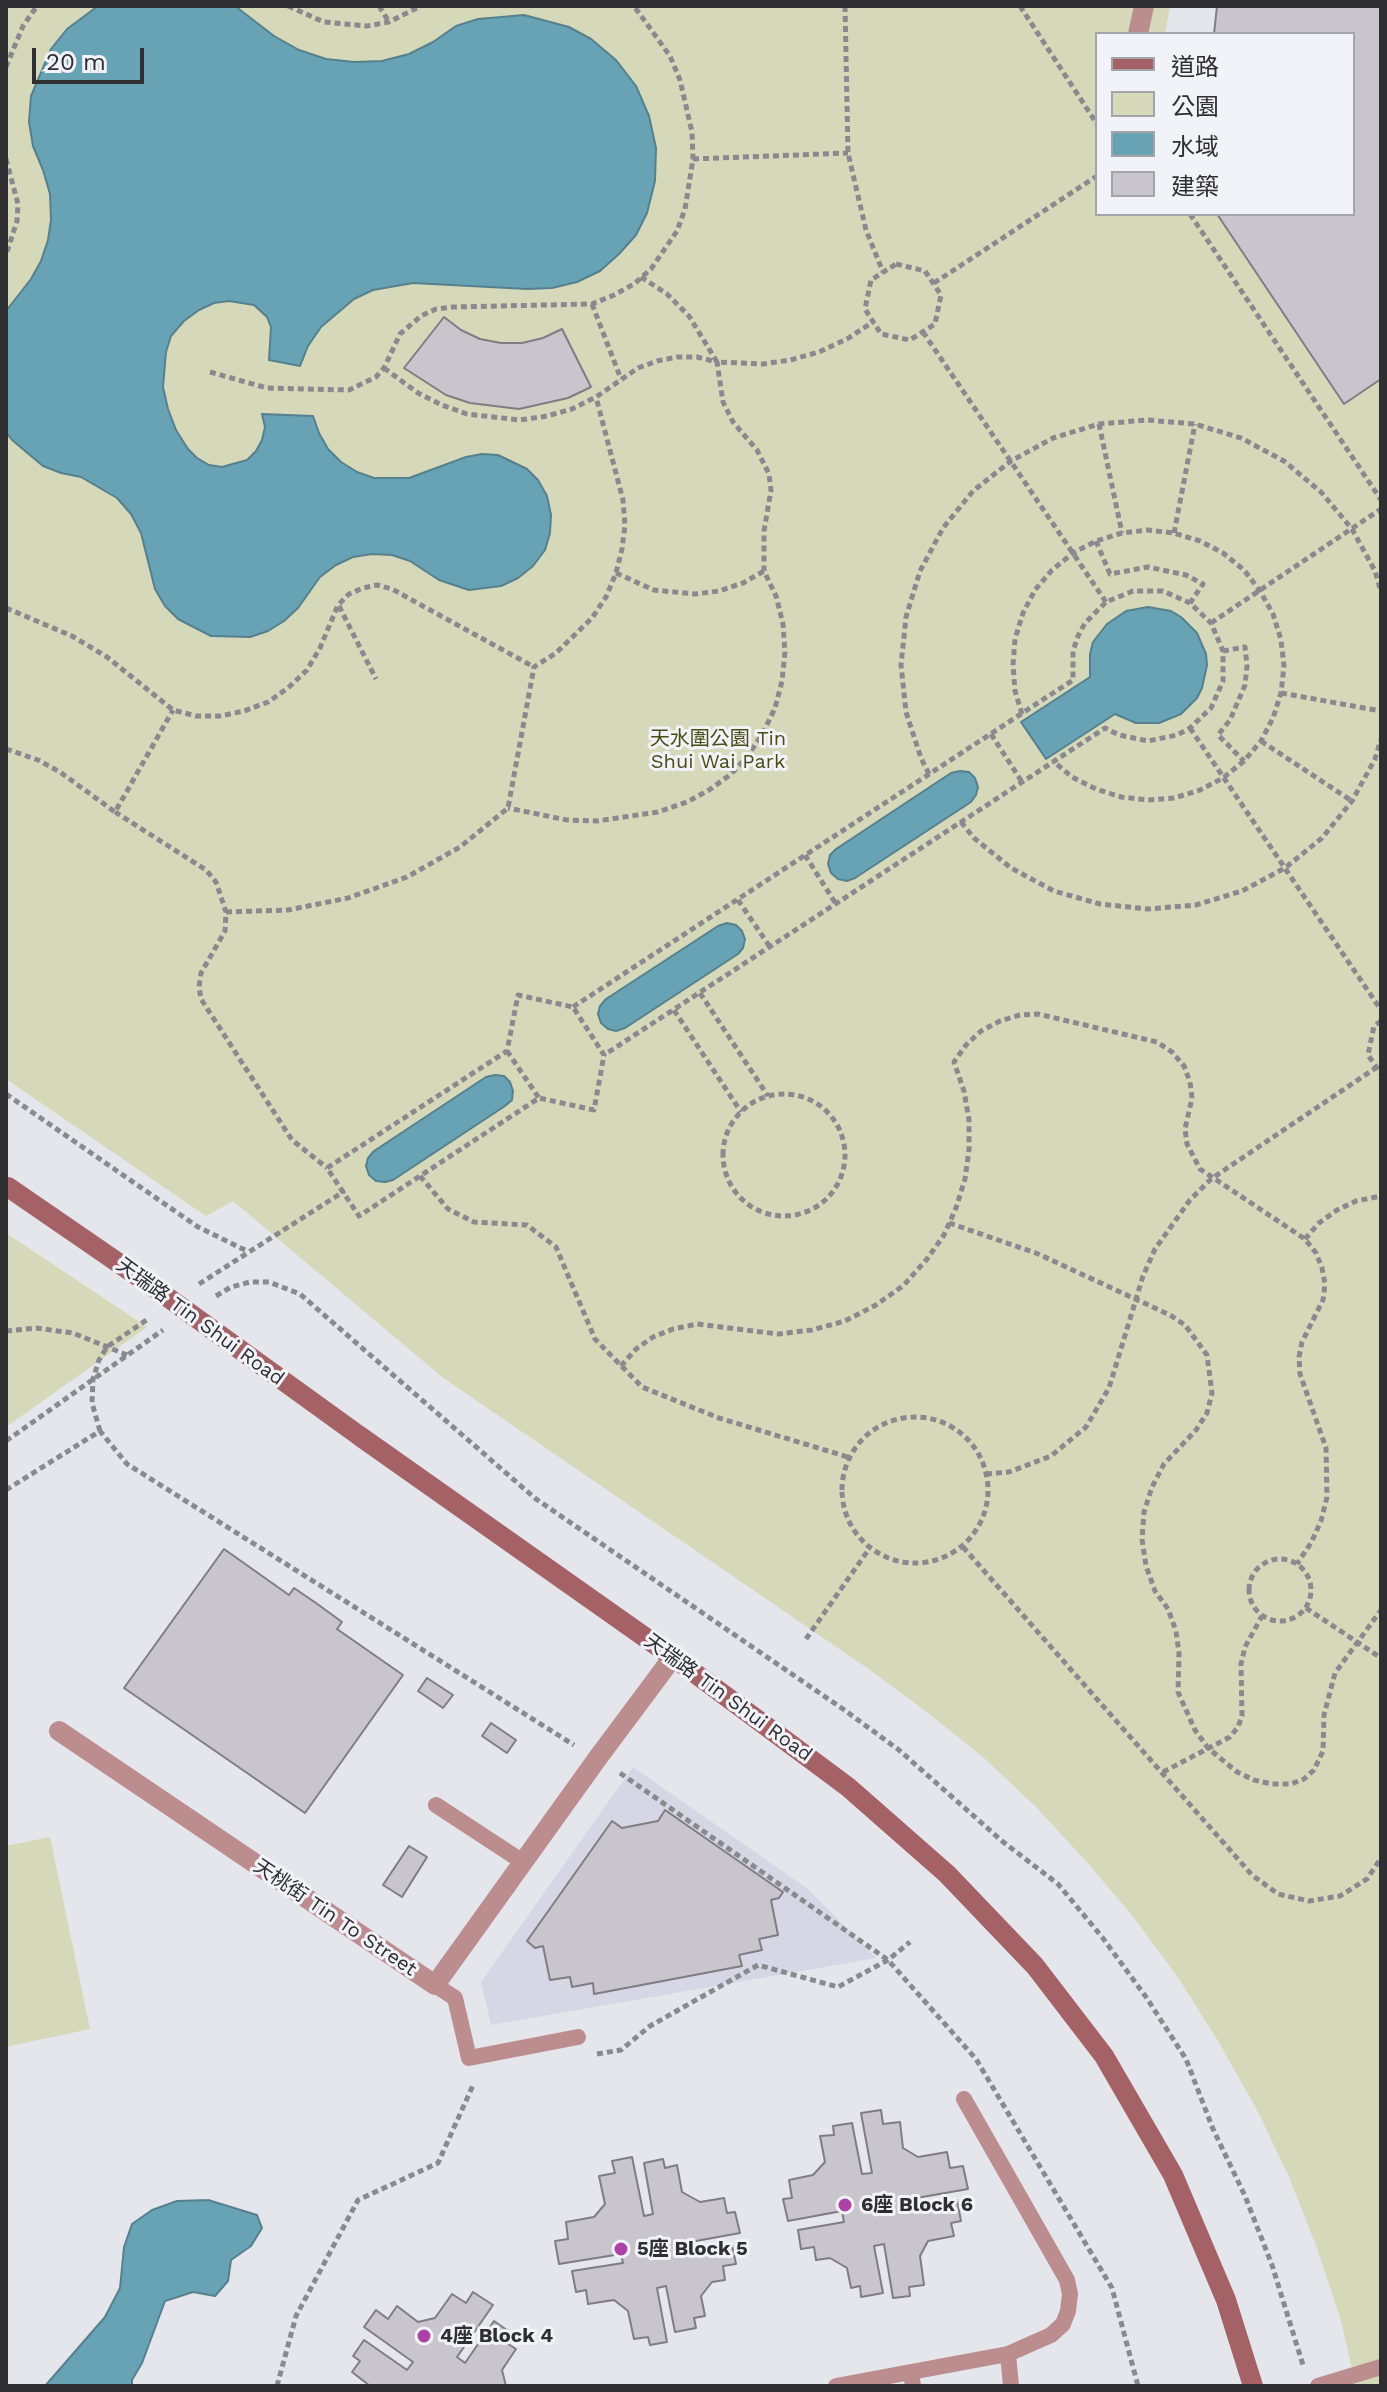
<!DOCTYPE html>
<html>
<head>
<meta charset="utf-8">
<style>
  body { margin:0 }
  #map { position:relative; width:1387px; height:2392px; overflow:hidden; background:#e5e5ec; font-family:"Work Sans","Noto Sans TC",sans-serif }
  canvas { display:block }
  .frame { position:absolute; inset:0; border:8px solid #2f2f32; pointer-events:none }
  .legend { position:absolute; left:1095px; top:32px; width:260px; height:184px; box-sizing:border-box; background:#f2f2f9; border:2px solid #a4a4a9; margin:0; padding:10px 14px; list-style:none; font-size:24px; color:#2f2f32 }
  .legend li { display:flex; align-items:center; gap:16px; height:40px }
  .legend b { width:40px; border:2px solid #a4a4a9 }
  .scale { position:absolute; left:32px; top:48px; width:112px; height:36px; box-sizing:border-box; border:4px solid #2f2f32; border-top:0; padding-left:10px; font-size:24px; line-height:28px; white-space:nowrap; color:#2f2f32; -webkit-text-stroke:6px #f2f2f9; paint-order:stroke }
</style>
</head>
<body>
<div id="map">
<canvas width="1387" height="2392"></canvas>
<div class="frame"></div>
<ul class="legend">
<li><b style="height:10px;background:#a46266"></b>道路</li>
<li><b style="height:22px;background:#d6d9b9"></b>公園</li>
<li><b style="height:22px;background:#67a3b4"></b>水域</li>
<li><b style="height:22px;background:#c8c6cc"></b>建築</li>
</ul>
<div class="scale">20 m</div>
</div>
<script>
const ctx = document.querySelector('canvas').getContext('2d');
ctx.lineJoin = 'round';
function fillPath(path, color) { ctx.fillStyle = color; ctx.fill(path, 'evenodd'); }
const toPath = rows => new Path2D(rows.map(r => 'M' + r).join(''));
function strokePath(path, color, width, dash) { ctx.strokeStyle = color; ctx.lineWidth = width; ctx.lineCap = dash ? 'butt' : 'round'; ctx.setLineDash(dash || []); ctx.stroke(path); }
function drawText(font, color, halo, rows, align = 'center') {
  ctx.font = font + ' "Work Sans","Noto Sans TC",sans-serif'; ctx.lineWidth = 6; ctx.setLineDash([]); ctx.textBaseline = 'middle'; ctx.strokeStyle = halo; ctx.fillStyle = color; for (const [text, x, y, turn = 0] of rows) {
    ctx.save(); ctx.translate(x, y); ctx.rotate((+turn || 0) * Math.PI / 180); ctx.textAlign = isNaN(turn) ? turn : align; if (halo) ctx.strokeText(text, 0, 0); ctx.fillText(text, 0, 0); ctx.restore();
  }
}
fillPath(toPath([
  [633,1767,808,1889,876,1958,491,2025,481,1982]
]), '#d6d6e4');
fillPath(toPath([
  [6,6,1170,6,1165,34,1097,34,1097,214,1217,214,1343,404,1381,379,1381,2386,1356,2386,1341,2321,1317,2248,1289,2177,1256,2108,1218,2041,1177,1976,1131,1914,1085,1860,1036,1807,984,1758,928,1713,870,1670,442,1377,233,1201,206,1216,6,1079],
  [6,1233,147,1327,6,1427],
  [50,1837,90,2029,6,2047,6,1846]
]), '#d6d9b9');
const water = toPath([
  [98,6,235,6,274,36,299,50,326,59,354,62,382,61,409,54,433,42,456,26,478,19,524,15,569,27,591,39,616,60,636,86,649,116,656,148,655,181,647,213,636,235,619,254,600,271,577,282,552,288,527,289,413,283,373,290,354,299,321,327,308,346,300,366,269,360,271,327,267,317,254,305,229,301,214,303,199,310,184,321,171,336,166,352,163,387,168,409,176,430,188,449,197,458,209,465,222,467,247,460,256,451,262,440,265,427,262,414,313,416,319,433,328,449,341,462,357,472,374,478,409,478,466,457,482,454,498,455,527,469,538,480,547,496,551,515,550,533,545,550,533,566,518,578,501,586,469,590,439,580,410,561,392,555,372,554,353,557,336,565,320,577,298,608,284,621,268,631,250,637,211,636,178,619,165,606,155,589,141,533,131,514,117,498,81,477,61,473,43,466,12,440,6,432,6,311,31,279,41,261,48,240,51,220,50,194,43,170,33,146,29,122,31,96,51,49,67,29,98,6],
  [1148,607,1171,611,1181,617,1197,633,1206,654,1207,665,1202,688,1197,698,1181,714,1159,723,1136,723,1115,714,1046,759,1021,722,1090,677,1090,654,1093,642,1107,624,1126,611,1148,607],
  [960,771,969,772,975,778,978,787,976,795,971,802,855,878,847,881,838,879,831,873,828,864,830,855,836,849,951,773,960,771],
  [727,923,736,925,742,931,745,939,743,948,738,954,625,1028,616,1031,608,1029,601,1023,598,1014,600,1006,606,999,718,926,727,923],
  [495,1075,504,1076,510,1082,513,1091,512,1100,505,1106,393,1180,385,1182,376,1181,369,1175,366,1166,368,1158,374,1151,486,1077,495,1075],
  [208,2200,257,2215,262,2228,251,2246,231,2260,228,2281,215,2296,193,2292,165,2301,142,2363,132,2380,132,2386,45,2386,105,2317,120,2288,124,2247,132,2224,152,2210,177,2201,208,2200]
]);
fillPath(water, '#67a3b4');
strokePath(water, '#56808d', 2);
const building = toPath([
  [1217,6,1381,6,1381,379,1344,404,1217,214,1353,214,1353,34,1214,34,1217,6],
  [444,317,461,330,480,339,501,343,522,343,543,338,562,329,591,387,568,398,519,409,470,403,446,395,404,368,444,317],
  [224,1549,289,1595,294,1588,316,1603,342,1622,337,1629,403,1675,305,1813,124,1688,224,1549],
  [427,1678,453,1695,443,1708,418,1691,427,1678],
  [491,1723,516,1740,507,1753,482,1736,491,1723],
  [665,1810,783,1892,779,1898,771,1900,778,1935,759,1939,762,1950,739,1955,742,1966,594,1994,593,1983,572,1987,570,1977,550,1980,543,1946,535,1948,527,1941,612,1821,622,1828,658,1821,665,1810],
  [409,1846,427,1857,402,1897,383,1885,409,1846],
  [881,2110,883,2124,900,2122,903,2148,918,2157,947,2152,950,2168,963,2166,968,2189,905,2200,907,2210,957,2200,961,2221,951,2223,954,2236,928,2241,920,2256,924,2285,909,2287,910,2296,893,2298,884,2244,874,2246,883,2293,861,2297,860,2286,851,2288,847,2268,830,2258,816,2260,814,2247,801,2249,798,2230,844,2222,842,2211,788,2221,783,2199,792,2198,789,2180,813,2175,825,2162,820,2136,834,2135,833,2126,852,2123,862,2174,872,2173,861,2113,881,2110],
  [632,2157,644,2216,653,2214,644,2163,663,2159,665,2168,677,2165,682,2192,700,2202,724,2198,727,2213,735,2212,740,2233,685,2243,687,2254,732,2245,736,2264,723,2266,725,2280,712,2282,701,2296,705,2316,694,2318,696,2328,675,2332,666,2286,657,2288,667,2342,650,2345,648,2337,634,2339,628,2311,614,2300,588,2304,586,2290,576,2292,572,2271,623,2263,621,2254,559,2264,555,2241,568,2239,566,2222,594,2217,605,2204,599,2176,615,2173,612,2161,632,2157],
  [473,2292,493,2305,457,2357,465,2363,494,2321,511,2333,505,2342,516,2349,502,2370,506,2386,370,2386,352,2372,360,2361,353,2356,364,2340,407,2370,413,2362,364,2327,376,2310,388,2319,397,2306,418,2322,435,2318,452,2294,466,2303,473,2292]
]);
fillPath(building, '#c8c6cc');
strokePath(building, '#7f7d83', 2);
strokePath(toPath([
  [288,6,324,22,367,26,389,22,421,6],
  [379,6,389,22],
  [845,6,848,153,866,230,883,272],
  [1020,6,1097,124],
  [6,67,23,26,37,6],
  [6,159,18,204,17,221,6,255],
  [693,159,848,153],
  [1190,214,1381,500],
  [896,264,925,271,941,295,935,324,910,340,881,334,865,309,871,280,896,264],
  [641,277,667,294,689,316,717,362,763,364,790,360,819,352,847,339,873,322],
  [934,283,1097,176],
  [592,304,621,379],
  [923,332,1106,602],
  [384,368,418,393,442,405,467,414,520,420,547,416,572,409,596,397,638,368,657,361,677,357,697,357,717,362,723,402,733,422,757,450,769,474,771,490,764,531,764,571,776,596,783,624,785,652,782,681,775,708,763,733,747,757,730,775,709,790,687,802,658,812,597,821,567,820,508,808],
  [210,372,267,388,349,390,376,377,384,368,400,334,421,316,436,309,453,307,592,304,614,295,634,284,651,269,677,231,685,209,693,159,692,132,680,80,670,56,634,6],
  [1099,424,1122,533],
  [1174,533,1195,424],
  [1096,541,1110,574,1148,567,1186,575,1203,584,1190,603],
  [616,573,654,590,695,594,719,591,743,583,764,571],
  [339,606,376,679],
  [6,608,72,636,107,657,173,710,196,716,220,716,244,711,268,702,288,688,307,670,320,648,338,605,349,594,363,588,377,585,392,589,534,667],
  [1211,623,1381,509],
  [1223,651,1245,647,1247,666,1245,685,1230,720,1218,735,1244,761],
  [1281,693,1381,711],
  [1022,714,1015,691,1013,665,1015,639,1023,613,1035,590,1052,570,1073,553,1096,541,1122,533,1148,530,1174,533,1200,541,1223,553,1244,570,1260,591,1273,614,1281,640,1284,666,1281,693,1273,718,1261,741,1244,761,1223,778,1200,790,1174,798,1148,800,1121,797,1096,789,1072,777,1053,761],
  [1190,728,1381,1010],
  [991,734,1022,782],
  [1261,741,1352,801],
  [6,749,38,760,60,772,115,812,173,710],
  [929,774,921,758,906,712,901,665,906,617,920,571,943,528,973,491,1011,461,1053,438,1099,424,1147,420,1195,424,1241,438,1284,461,1321,492,1352,529,1375,571,1381,592],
  [115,812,206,870,216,882,226,912,225,931,201,973,199,987,201,999,292,1140,327,1168],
  [961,822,974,838,1011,868,1054,891,1100,904,1148,909,1196,905,1242,891,1285,868,1322,838,1352,801,1375,759,1381,739],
  [805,855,836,904],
  [738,900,770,947],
  [226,912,288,910,348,898,407,877,460,847,508,808,534,667,556,653,592,618,606,597,616,573,622,549,625,525,623,500,596,397],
  [700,993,768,1096],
  [573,1007,1073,680,1073,651,1078,636,1085,623,1106,602,1133,591,1163,591,1190,603,1211,623,1223,651,1223,681,1211,708,1190,728,1177,735,1148,741,1119,735,1105,728,604,1055],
  [674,1010,741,1112],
  [1381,1021,1374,1026,1368,1055,1381,1074],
  [507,1051,539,1098],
  [6,1094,198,1227,247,1251],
  '723 1155a61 61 0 1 1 122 0a61 61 0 1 1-122 0Z',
  [420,1176,448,1209,474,1222,527,1225,556,1247,595,1339,642,1387,719,1418,848,1457],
  [949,1223,1036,1253,1170,1315,1185,1325,1207,1355,1212,1393,1207,1413,1196,1430,1164,1464,1152,1487,1144,1512,1142,1539,1146,1566,1155,1591,1168,1609,1176,1631,1179,1653,1178,1692,1195,1730,1208,1748,1237,1772,1254,1780,1272,1784,1291,1784,1304,1779,1314,1770,1323,1751,1324,1715,1335,1673,1381,1610],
  [1305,1239,1319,1223,1337,1210,1356,1201,1381,1196],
  [199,1284,343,1192,327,1168,507,1051,518,995,573,1007,604,1055,594,1110,539,1098,359,1216,343,1192],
  [216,1296,231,1287,250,1282,269,1282,300,1294,536,1499,843,1709,899,1750,1002,1841,1058,1884,1102,1937,1146,1997,1186,2059,1213,2129,1245,2196,1272,2265,1303,2365],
  [6,1331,36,1328,73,1333,127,1355],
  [621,1366,636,1349,653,1337,673,1329,697,1324,778,1334,812,1330,845,1321,876,1305,904,1285,927,1259,944,1235,956,1208,965,1179,969,1150,969,1120,964,1091,954,1062,966,1045,981,1031,1000,1021,1020,1015,1038,1014,1157,1042,1172,1052,1184,1066,1190,1082,1192,1098,1185,1129,1187,1144,1200,1169,1305,1239,1316,1253,1322,1268,1325,1284,1323,1300,1302,1342,1299,1357,1300,1374,1326,1448,1327,1497,1321,1521,1311,1543,1297,1564],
  '842 1490a73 73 0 1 1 146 0a73 73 0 1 1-146 0Z',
  [100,1431,92,1403,93,1379,99,1360,107,1347,148,1319],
  [6,1441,163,1330],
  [986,1474,1009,1472,1051,1456,1086,1427,1109,1388,1143,1276,1155,1249,1190,1200,1211,1179,1377,1067],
  [6,1490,100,1431,127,1464,574,1745],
  [963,1547,1252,1875,1278,1894,1309,1901,1340,1896,1367,1879,1381,1858],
  '1249 1590a31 31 0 1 1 62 0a31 31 0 1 1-62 0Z',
  [1306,1608,1381,1658],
  [806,1639,869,1549],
  [1163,1772,1230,1737,1238,1727,1242,1716,1241,1664,1245,1647,1262,1616],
  [620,1773,888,1960,976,2059,1112,2288,1138,2386],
  [597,2054,621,2050,650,2026,758,1965,838,1987,888,1960,910,1942],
  [277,2386,296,2316,358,2200,438,2163,474,2083]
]), '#89898e', 5, [6, 4]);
strokePath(toPath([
  [436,1805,523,1862],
  [435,1985,455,1998,469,2058,578,2037],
  [1008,2354,1011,2386],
  [836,2386,911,2372],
  [913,2386,911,2372,1008,2354,1051,2335,1063,2324,1068,2311,1070,2294,1067,2280,964,2099],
  [1318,2386,1381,2367]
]), '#bc8d8f', 16);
strokePath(toPath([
  [1138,34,1144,6],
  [59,1731,435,1985,597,1759,673,1657]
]), '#bc8d8f', 20);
strokePath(toPath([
  [361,1437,673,1657,848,1787,947,1874,1035,1966,1104,2056,1173,2175,1226,2300,1253,2386]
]), '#a46266', 20);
strokePath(toPath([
  [8,1187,152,1286,361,1437]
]), '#a46266', 20);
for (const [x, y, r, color] of [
  [845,2205,8,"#ab43a6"],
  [621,2249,8,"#ab43a6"],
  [424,2336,8,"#ab43a6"]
]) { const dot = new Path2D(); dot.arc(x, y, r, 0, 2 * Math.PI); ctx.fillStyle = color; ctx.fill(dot); strokePath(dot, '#f2f2f9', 3); }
drawText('20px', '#4a4d14', '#f2f2f9', [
  ["天水圍公園 Tin",718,739],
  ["Shui Wai Park",718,762]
]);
drawText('20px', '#2f2f32', '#f2f2f9', [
  ["天瑞路 Tin Shui Road",200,1322,36],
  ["天瑞路 Tin Shui Road",728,1698,36],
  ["天桃街 Tin To Street",335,1918,34]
]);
drawText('bold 20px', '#2f2f32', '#f2f2f9', [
  ["6座 Block 6",861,2205],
  ["5座 Block 5",637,2249],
  ["4座 Block 4",440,2336]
], 'left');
</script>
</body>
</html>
